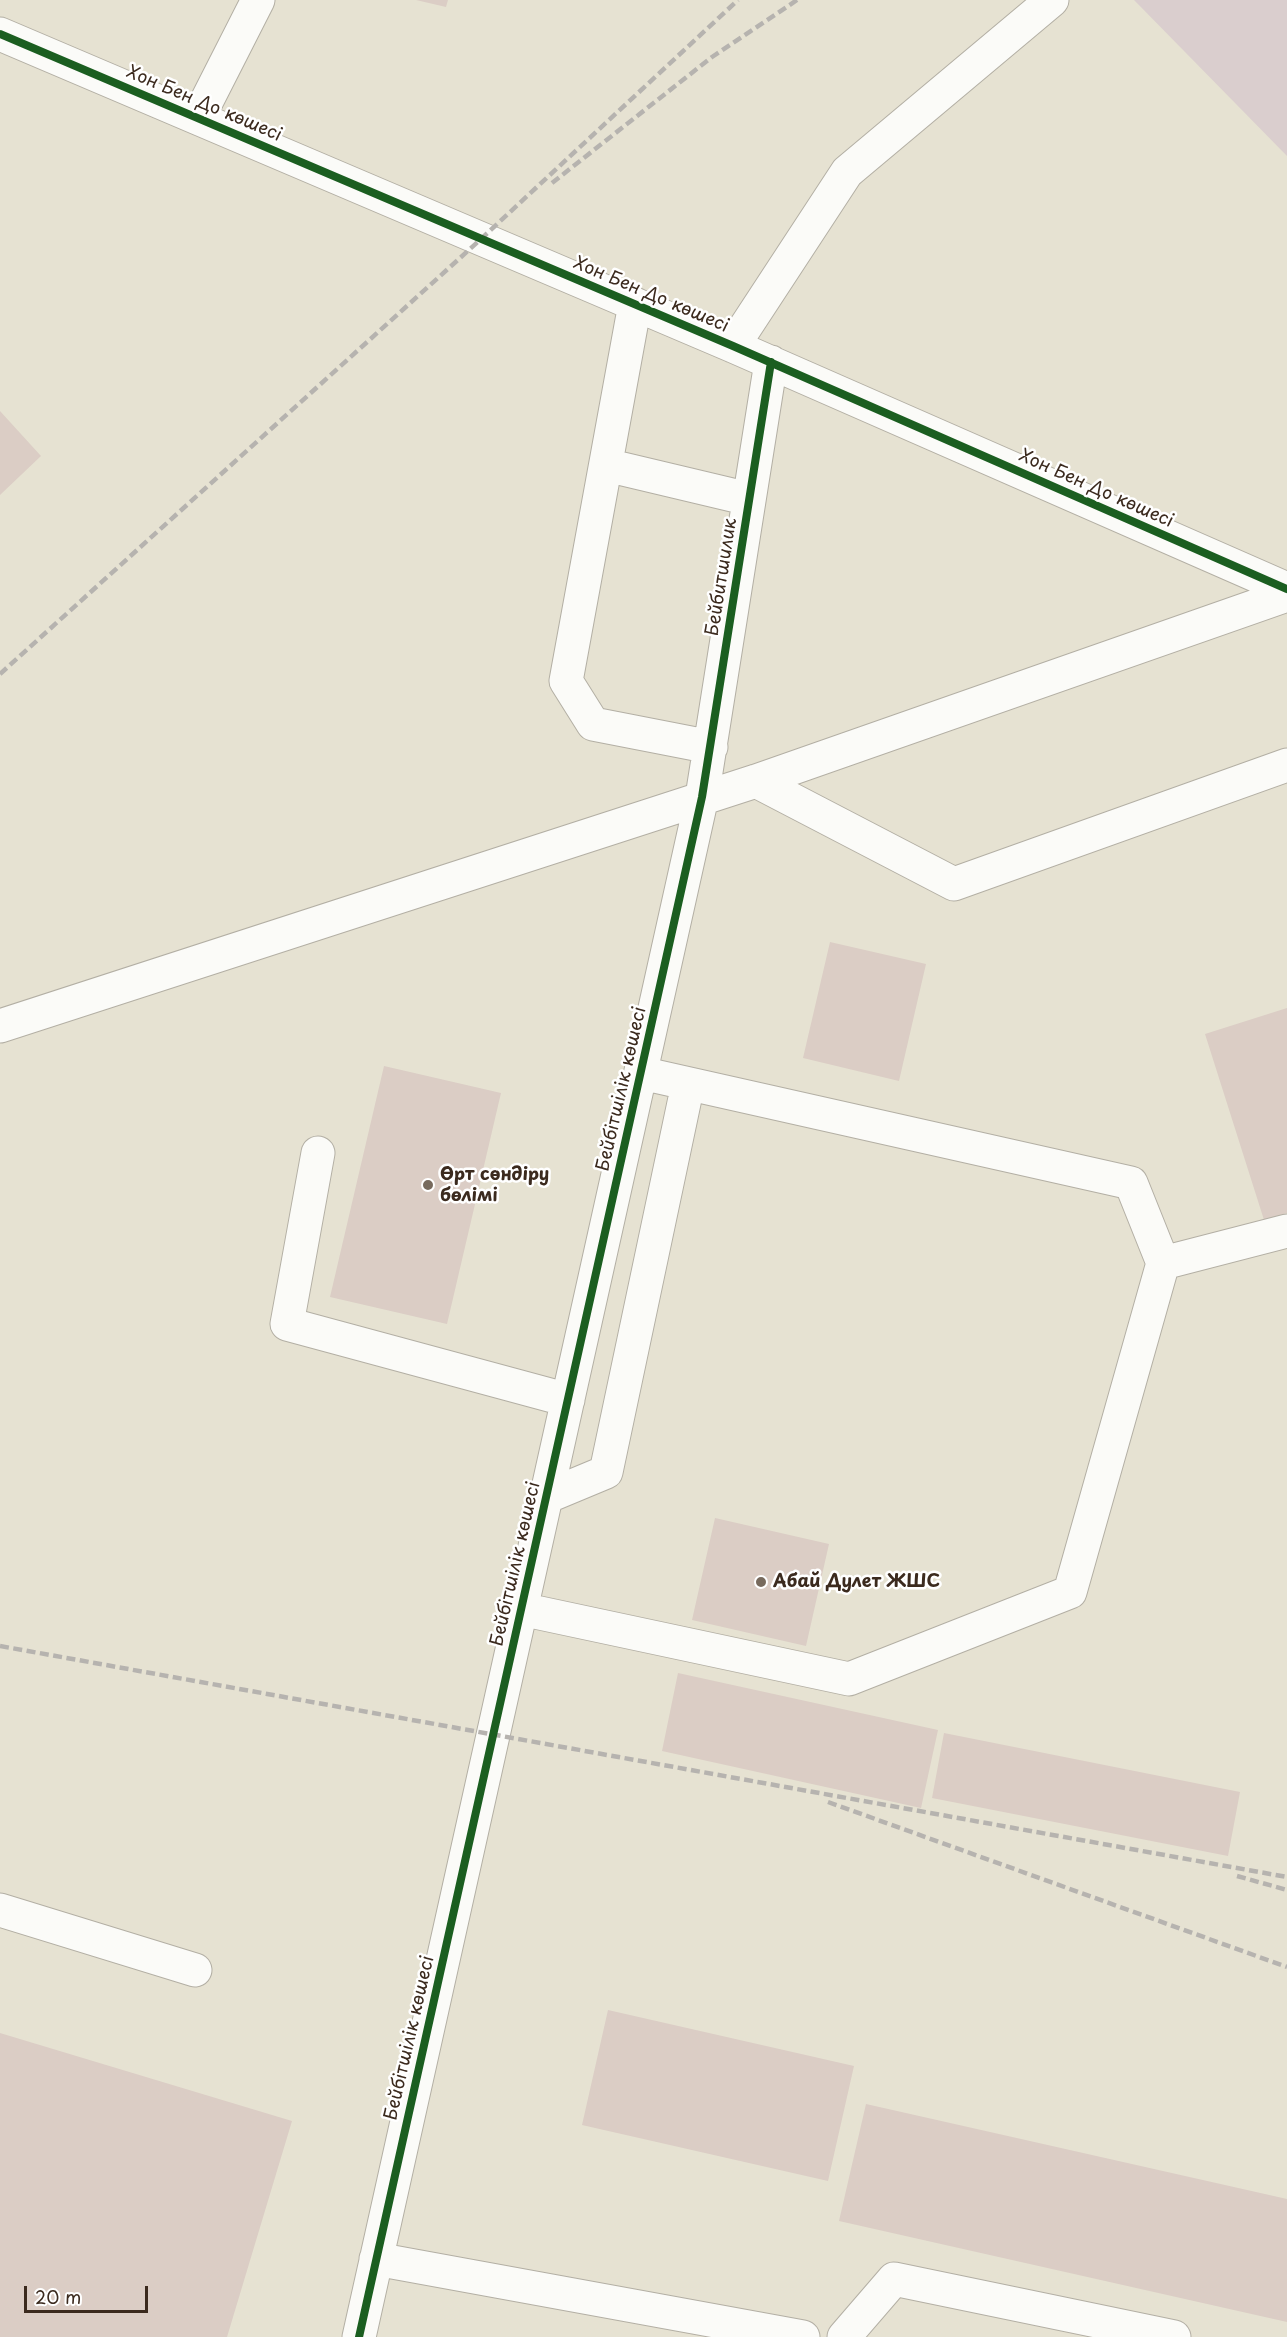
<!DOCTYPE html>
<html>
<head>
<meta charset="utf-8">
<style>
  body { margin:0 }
  #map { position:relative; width:1287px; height:2337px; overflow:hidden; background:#e6e2d2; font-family:"Playpen Sans",sans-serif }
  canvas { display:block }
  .scale { position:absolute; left:24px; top:2286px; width:124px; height:27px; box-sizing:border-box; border:3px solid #3b2a1e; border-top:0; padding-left:8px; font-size:18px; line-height:21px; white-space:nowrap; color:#3b2a1e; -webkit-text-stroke:4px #fff; paint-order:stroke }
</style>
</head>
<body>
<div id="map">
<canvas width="1287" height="2337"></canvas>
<div class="scale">20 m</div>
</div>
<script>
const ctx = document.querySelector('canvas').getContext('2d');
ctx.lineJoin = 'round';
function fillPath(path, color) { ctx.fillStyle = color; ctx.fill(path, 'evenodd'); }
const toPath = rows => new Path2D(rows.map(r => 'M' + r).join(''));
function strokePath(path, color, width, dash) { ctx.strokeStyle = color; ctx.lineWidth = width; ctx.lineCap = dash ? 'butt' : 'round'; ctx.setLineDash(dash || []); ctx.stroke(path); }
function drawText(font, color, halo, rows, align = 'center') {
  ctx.font = font + ' "Playpen Sans",sans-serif'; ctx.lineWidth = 5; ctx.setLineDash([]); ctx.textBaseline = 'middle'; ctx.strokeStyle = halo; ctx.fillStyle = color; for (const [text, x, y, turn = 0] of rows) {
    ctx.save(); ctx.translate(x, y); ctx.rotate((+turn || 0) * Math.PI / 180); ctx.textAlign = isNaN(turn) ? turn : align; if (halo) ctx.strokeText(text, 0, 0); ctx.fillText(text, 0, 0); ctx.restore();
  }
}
fillPath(toPath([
  [1134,0,1287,0,1287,156]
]), '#dacece');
fillPath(toPath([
  [416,0,448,0,446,7],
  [0,411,41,456,0,495],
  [830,942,926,964,899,1081,803,1058],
  [1287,1008,1287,1213,1264,1220,1205,1034],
  [384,1066,501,1093,447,1324,330,1297],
  [715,1518,829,1544,806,1646,692,1620],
  [678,1673,938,1730,921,1808,662,1751],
  [944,1733,1240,1792,1228,1856,932,1798],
  [608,2010,854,2066,828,2181,582,2125],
  [0,2033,292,2121,227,2337,0,2337],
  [866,2104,1287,2199,1287,2322,839,2221]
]), '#dbcdc5');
const minor = toPath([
  [0,34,733,346,1287,589],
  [198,118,258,0],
  [635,304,566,681,593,724,711,747],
  [733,346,847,172,1052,0],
  [606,465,749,499],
  [756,781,954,884,1287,765],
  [0,1026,756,781,1287,595],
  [318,1153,287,1324,568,1400],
  [1163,1263,1287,1231],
  [546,1497,606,1472,688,1084],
  [521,1609,849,1679,1070,1592,1163,1263,1131,1183,641,1073],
  [0,1910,195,1970],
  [376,2259,803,2337],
  [359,2337,702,797,771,362],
  [844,2337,894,2279,1174,2337]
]);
strokePath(minor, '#b3afa4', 35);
strokePath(minor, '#fbfbf8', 33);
strokePath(toPath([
  [552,183,712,57,797,0],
  [0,674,481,239,738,0],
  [0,1646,1287,1877],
  [828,1802,1287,1967],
  [1237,1876,1287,1890]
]), '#b6b3af', 4.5, [9, 4.5]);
strokePath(toPath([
  [0,34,733,346,1287,589],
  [359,2337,702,797,771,362]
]), '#1b5e20', 8);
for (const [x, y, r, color] of [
  [428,1185,6,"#776a5d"],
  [761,1582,6,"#776a5d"]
]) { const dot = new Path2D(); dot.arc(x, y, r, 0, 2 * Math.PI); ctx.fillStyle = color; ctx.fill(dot); strokePath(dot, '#fff', 2); }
drawText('18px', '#3b2a1e', '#fff', [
  ["Хон Бен До көшесі",204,104,23],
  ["Хон Бен До көшесі",651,295,23],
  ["Хон Бен До көшесі",1096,489,24],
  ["Бейбитшилик",722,577,-81],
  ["Бейбітшілік көшесі",622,1089,-77],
  ["Бейбітшілік көшесі",516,1564,-77],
  ["Бейбітшілік көшесі",410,2038,-77]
]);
drawText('bold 18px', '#3b2a1e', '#fff', [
  ["Өрт сөндіру",440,1175],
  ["бөлімі",440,1196],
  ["Абай Дулет ЖШС",773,1582]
], 'left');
</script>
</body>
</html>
